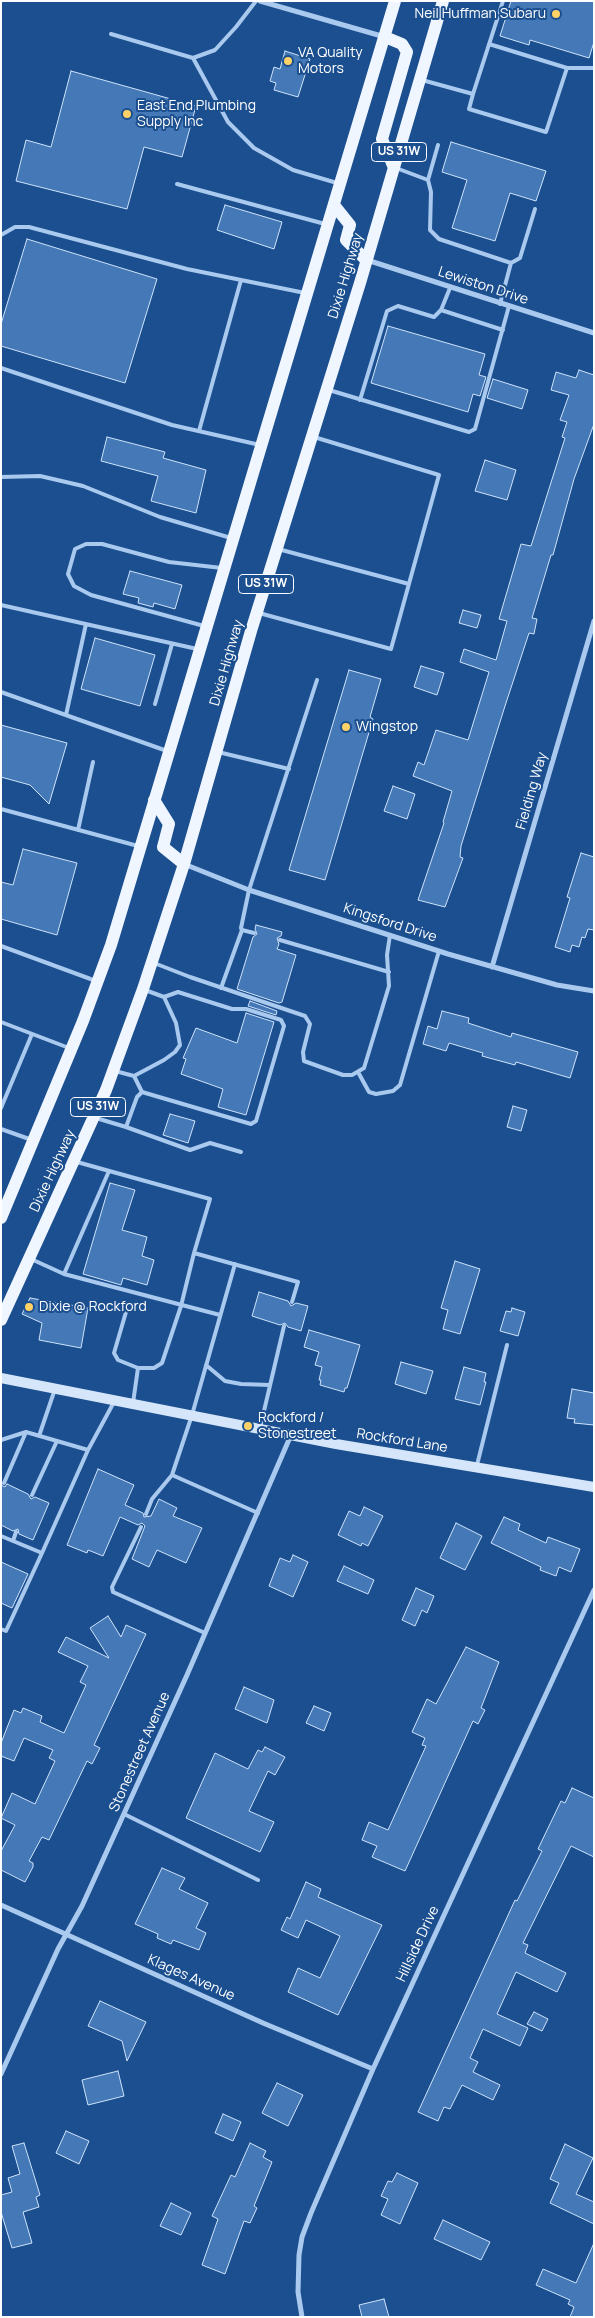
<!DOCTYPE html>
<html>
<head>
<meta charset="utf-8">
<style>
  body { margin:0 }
  #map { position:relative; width:595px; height:2318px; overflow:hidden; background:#1b4f8f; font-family:Manrope,sans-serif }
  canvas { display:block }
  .frame { position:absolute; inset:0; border:2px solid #fff; pointer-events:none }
</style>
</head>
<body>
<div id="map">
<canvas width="595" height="2318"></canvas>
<div class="frame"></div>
</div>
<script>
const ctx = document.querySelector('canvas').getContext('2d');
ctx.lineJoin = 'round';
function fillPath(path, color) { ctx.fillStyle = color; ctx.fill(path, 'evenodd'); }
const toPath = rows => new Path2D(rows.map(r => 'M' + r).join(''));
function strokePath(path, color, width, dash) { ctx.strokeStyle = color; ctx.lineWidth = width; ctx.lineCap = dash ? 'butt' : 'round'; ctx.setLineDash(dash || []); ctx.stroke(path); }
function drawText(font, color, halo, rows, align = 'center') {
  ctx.font = font + ' Manrope,sans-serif'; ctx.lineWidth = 4; ctx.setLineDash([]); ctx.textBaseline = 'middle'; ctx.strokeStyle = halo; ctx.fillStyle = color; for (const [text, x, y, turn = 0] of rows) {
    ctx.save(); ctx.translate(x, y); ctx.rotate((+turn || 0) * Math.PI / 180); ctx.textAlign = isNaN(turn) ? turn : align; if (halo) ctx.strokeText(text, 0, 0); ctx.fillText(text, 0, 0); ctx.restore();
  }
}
const building = toPath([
  [511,1,594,1,594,42,589,58,530,40,529,45,500,36,511,1],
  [285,51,310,59,298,97,274,90,276,83,270,81,274,67,280,69,285,51],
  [71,71,196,106,182,157,144,147,127,209,16,181,26,140,51,147,71,71],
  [451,142,546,171,536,201,510,193,495,241,452,228,467,180,442,172,451,142],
  [225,205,282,222,274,249,217,230,225,205],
  [27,239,157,279,125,383,1,346,1,324,27,239],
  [388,326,485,354,479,375,486,377,480,396,473,394,468,412,371,383,388,326],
  [579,370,594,375,594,424,574,479,553,555,551,555,532,618,537,619,534,634,529,633,505,706,461,846,460,857,463,858,445,907,418,900,444,823,443,822,452,791,413,776,418,762,424,765,436,730,468,740,489,672,460,662,464,649,496,660,507,621,499,619,521,544,531,546,565,438,562,437,567,422,560,420,569,395,551,390,556,372,576,378,579,370],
  [493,379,528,390,522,409,487,398,493,379],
  [107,437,165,452,163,458,206,470,196,513,151,501,158,476,101,461,107,437],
  [485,460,516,470,507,500,475,491,485,460],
  [130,571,182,585,175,609,154,603,153,607,138,603,139,598,123,594,130,571],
  [463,610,481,615,477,628,459,623,463,610],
  [95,638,155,655,140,706,81,689,95,638],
  [421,666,444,673,437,695,414,687,421,666],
  [349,670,381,679,370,717,373,719,325,880,289,870,349,670],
  [1,725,67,743,49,804,30,785,1,777,1,725],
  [393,786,415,794,407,819,384,811,393,786],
  [23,849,77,863,57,935,1,919,1,882,13,885,23,849],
  [581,853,594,857,594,930,588,929,585,938,582,937,579,947,572,945,570,952,555,947,570,898,567,897,581,853],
  [256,925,282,932,281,936,277,938,279,944,277,949,296,955,282,1002,279,1003,237,989,253,937,257,934,255,929,256,925],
  [250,1001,277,1011,276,1015,248,1006,250,1001],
  [442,1011,469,1018,468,1023,511,1037,512,1033,578,1052,570,1078,516,1062,515,1065,482,1056,483,1053,449,1043,446,1051,423,1044,428,1026,437,1029,442,1011],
  [246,1013,274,1022,246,1115,218,1107,223,1089,181,1074,186,1059,183,1058,196,1028,237,1043,246,1013],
  [513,1106,527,1110,521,1131,507,1127,513,1106],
  [170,1114,195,1121,188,1143,163,1135,170,1114],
  [110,1183,135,1190,122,1230,147,1237,142,1256,154,1260,147,1285,123,1278,121,1285,83,1274,110,1183],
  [455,1261,480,1269,460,1334,443,1329,448,1310,441,1308,455,1261],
  [259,1292,288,1301,291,1306,296,1303,308,1306,301,1331,288,1327,285,1323,280,1325,252,1316,259,1292],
  [30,1298,88,1308,81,1348,39,1340,42,1323,22,1314,30,1298],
  [512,1308,525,1312,518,1336,500,1331,506,1311,511,1312,512,1308],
  [309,1330,360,1345,347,1388,345,1388,344,1392,320,1385,321,1380,319,1380,322,1367,315,1365,319,1352,304,1347,309,1330],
  [401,1362,433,1371,426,1394,395,1384,401,1362],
  [464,1367,486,1373,484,1382,486,1382,480,1405,455,1399,464,1367],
  [572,1389,594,1393,594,1425,574,1423,575,1419,567,1418,572,1389],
  [98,1469,134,1485,125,1505,143,1513,144,1517,151,1516,159,1499,177,1508,173,1516,202,1528,186,1563,157,1550,149,1567,132,1559,145,1526,142,1523,138,1525,120,1517,103,1556,88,1550,87,1553,67,1545,98,1469],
  [7,1484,28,1494,31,1499,35,1497,49,1503,33,1540,19,1534,18,1529,13,1531,1,1525,1,1485,5,1487,7,1484],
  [364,1507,383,1516,368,1546,362,1543,361,1546,338,1535,349,1511,360,1516,364,1507],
  [504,1517,520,1524,518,1530,546,1543,548,1537,580,1549,571,1572,559,1567,556,1576,540,1570,541,1567,491,1543,504,1517],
  [456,1523,482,1536,465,1570,440,1558,456,1523],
  [293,1555,308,1562,293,1597,269,1586,280,1558,290,1562,293,1555],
  [1,1562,28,1574,12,1608,1,1603,1,1562],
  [344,1566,374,1580,368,1594,337,1581,344,1566],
  [416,1588,434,1596,427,1613,422,1610,415,1626,402,1620,416,1588],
  [108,1616,121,1637,126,1625,146,1634,94,1745,100,1748,92,1764,87,1761,49,1840,42,1837,29,1861,33,1863,33,1867,25,1882,1,1870,1,1851,15,1825,1,1818,12,1793,35,1804,55,1761,49,1758,53,1750,24,1738,14,1761,1,1756,1,1743,14,1710,21,1713,23,1708,42,1716,40,1722,64,1733,86,1685,80,1682,88,1666,58,1652,66,1637,109,1658,90,1628,108,1616],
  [466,1647,499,1662,481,1708,485,1710,478,1724,473,1721,405,1871,372,1857,377,1846,362,1840,369,1822,388,1830,426,1746,422,1745,425,1738,412,1732,427,1699,436,1704,466,1647],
  [244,1687,274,1700,267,1723,235,1709,244,1687],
  [314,1706,331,1713,324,1731,306,1723,314,1706],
  [265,1747,285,1757,275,1775,268,1771,249,1811,274,1822,260,1852,186,1818,215,1753,248,1769,258,1750,262,1752,265,1747],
  [572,1788,594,1798,594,1857,571,1846,523,1943,528,1945,525,1953,566,1973,557,1992,516,1972,497,2014,528,2028,520,2046,483,2029,470,2058,478,2062,473,2072,500,2085,493,2100,462,2085,450,2109,444,2107,438,2121,418,2112,515,1900,517,1901,542,1851,538,1849,561,1801,565,1803,572,1788],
  [162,1868,185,1878,179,1889,208,1903,196,1928,206,1933,199,1950,173,1940,171,1944,157,1938,158,1934,135,1924,162,1868],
  [306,1882,321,1889,318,1897,382,1925,338,2015,288,1992,298,1968,320,1978,340,1936,306,1920,298,1938,281,1930,287,1917,290,1919,306,1882],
  [100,2001,146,2022,127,2061,122,2041,88,2026,100,2001],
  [534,2012,548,2019,542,2031,527,2024,534,2012],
  [118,2071,124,2096,88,2105,82,2080,118,2071],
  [277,2083,303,2095,288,2126,262,2113,277,2083],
  [223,2114,241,2122,233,2141,215,2133,223,2114],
  [66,2131,89,2141,79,2164,56,2153,66,2131],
  [24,2143,40,2195,36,2197,39,2207,23,2212,32,2243,12,2248,1,2212,1,2195,12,2192,8,2178,20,2174,12,2146,24,2143],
  [250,2143,266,2151,263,2157,272,2162,254,2206,257,2208,250,2223,244,2221,225,2274,202,2265,218,2219,212,2216,231,2175,235,2177,250,2143],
  [565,2144,593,2158,576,2194,594,2202,594,2224,550,2203,559,2183,550,2179,565,2144],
  [397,2173,418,2183,400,2224,381,2215,388,2199,381,2196,388,2181,392,2182,397,2173],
  [171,2203,191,2213,181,2235,160,2226,171,2203],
  [443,2220,490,2242,481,2260,434,2239,443,2220],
  [594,2243,594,2317,570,2317,574,2307,568,2304,570,2300,536,2285,543,2269,576,2283,594,2243],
  [384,2299,389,2317,362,2317,359,2305,384,2299]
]);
fillPath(building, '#4478b7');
strokePath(building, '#cfe3fa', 1);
strokePath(toPath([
  [111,34,193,58,215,50,236,27,256,1],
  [193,58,228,122,254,148,293,170,337,183],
  [567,68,594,68],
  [422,80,473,94,503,1],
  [473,94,469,109,546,132,567,68,489,44],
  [396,168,428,180,431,192,430,230,439,239,511,263,500,304],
  [428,180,438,145],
  [177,184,325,224],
  [1,235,15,227,29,227,187,269,305,293],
  [511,263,520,258,535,209],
  [441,310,503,330],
  [1,368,172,425,260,445],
  [329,390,469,432,475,429,509,306],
  [360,400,387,311,398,306,434,317,441,310,450,288],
  [199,431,241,280],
  [1,477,40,476,83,486,160,517,231,538],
  [278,549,409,584],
  [1,605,197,649],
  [259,613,391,649,439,475,314,437],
  [204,626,91,595,74,586,68,574,75,549,86,544,102,544,169,562,222,568],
  [1,692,167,751],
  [155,704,172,644],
  [66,715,86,624],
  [218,752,289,769],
  [1,809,138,846],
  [78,830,93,762],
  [254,933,242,930,241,928,249,890,317,680],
  [280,940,389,972],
  [1,946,96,981],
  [154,963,190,977,305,1016,310,1024,303,1052,304,1061,343,1075,352,1075,364,1068,389,986,387,955,390,935],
  [221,988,242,930],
  [1,1022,69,1048],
  [115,1071,134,1076,142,1092,251,1124,256,1121,284,1026,281,1020,246,1009,232,1009,178,992,164,997,145,990],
  [358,1072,369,1092,376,1094,393,1091,400,1085,439,951],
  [134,1076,164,1060,175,1052,180,1045,176,1023,164,997],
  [1,1108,32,1034],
  [96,1118,126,1127,137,1097,142,1092],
  [126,1127,190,1150,210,1143,241,1152],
  [1,1129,32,1140],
  [77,1162,210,1199,194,1253,298,1282,292,1302],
  [31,1259,64,1274,220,1315],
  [64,1274,109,1171],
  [126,1312,114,1353,118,1360,138,1368],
  [206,1365,225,1381,241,1384,270,1385],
  [133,1403,138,1368,154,1368,162,1363,181,1306,194,1253],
  [260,1428,284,1326],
  [39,1436,55,1389],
  [1,1440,26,1432,88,1450,114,1402],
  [477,1465,507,1345],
  [172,1475,258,1513],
  [4,1483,26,1432],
  [32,1495,57,1441],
  [146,1514,152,1499,172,1475,192,1415,235,1264],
  [141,1527,112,1587,113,1592,205,1633],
  [1,1536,42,1553,88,1450],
  [13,1541,16,1532],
  [1,1629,6,1631,42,1553],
  [124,1814,258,1880]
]), '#a9c9ee', 4);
strokePath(toPath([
  [260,1,385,37],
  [367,260,594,333],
  [184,864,249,890,448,954,557,985,594,991],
  [492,967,594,621],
  [1,1905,263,2023,373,2069],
  [1,2074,58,1949,82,1906,187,1675,291,1435],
  [302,2317,298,2292,299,2255,302,2237,311,2213,373,2069,594,1590]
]), '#a9c9ee', 5);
strokePath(toPath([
  [1,1378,336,1444,594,1487]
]), '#d6e6fa', 10);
strokePath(toPath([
  [385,37,402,44,407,52,382,139,394,168],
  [334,205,350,225,346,240,366,260],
  [154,800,169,824,163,847,184,864],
  [1,1218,83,1021,111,945,395,1],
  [1,1320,106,1090,143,989,184,864,251,631,360,283,443,1]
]), '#f0f6ff', 12);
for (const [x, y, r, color] of [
  [556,14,5,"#ffd166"],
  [288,61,5,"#ffd166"],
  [127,114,5,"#ffd166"],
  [346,727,5,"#ffd166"],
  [29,1307,5,"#ffd166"],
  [248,1426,5,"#ffd166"]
]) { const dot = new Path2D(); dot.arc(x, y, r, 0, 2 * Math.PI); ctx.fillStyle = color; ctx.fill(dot); strokePath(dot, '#1b4f8f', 2); }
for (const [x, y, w] of [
  [399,152,55],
  [266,584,55],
  [98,1107,55]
]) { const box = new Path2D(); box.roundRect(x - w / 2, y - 9.5, w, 19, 4); ctx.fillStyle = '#1b4f8f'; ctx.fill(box); strokePath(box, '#fff', 1); }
drawText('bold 12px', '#fff', null, [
  ["US 31W",399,152],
  ["US 31W",266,584],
  ["US 31W",98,1107]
]);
drawText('14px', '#fff', '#1b4f8f', [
  ["Neil Huffman Subaru",546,14,"right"],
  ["VA Quality",298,53],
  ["Motors",298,69],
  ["East End Plumbing",137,106],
  ["Supply Inc",137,122],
  ["Wingstop",356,727],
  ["Dixie @ Rockford",39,1307],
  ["Rockford /",258,1418],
  ["Stonestreet",258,1434]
], 'left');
drawText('14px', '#fff', '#1b4f8f', [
  ["Dixie Highway",346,276,-73],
  ["Lewiston Drive",483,286,18],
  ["Dixie Highway",227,663,-74],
  ["Fielding Way",532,791,-74],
  ["Kingsford Drive",390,923,18],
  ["Dixie Highway",53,1171,-65],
  ["Rockford Lane",402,1441,9],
  ["Stonestreet Avenue",140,1752,-66],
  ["Hillside Drive",418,1944,-65],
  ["Klages Avenue",191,1978,24]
]);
</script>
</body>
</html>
